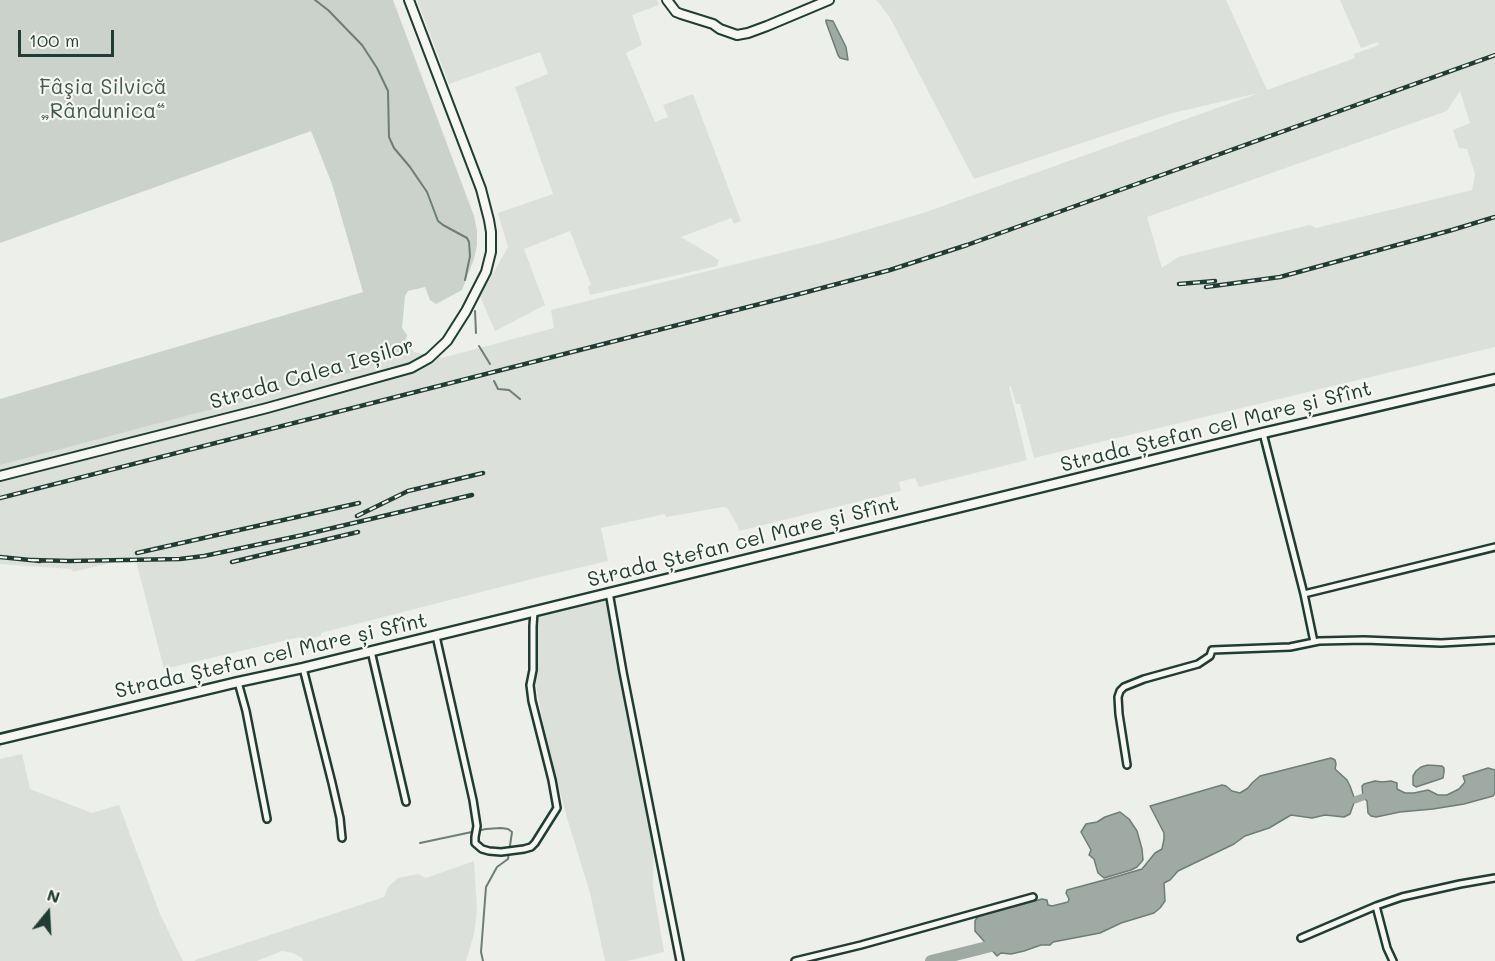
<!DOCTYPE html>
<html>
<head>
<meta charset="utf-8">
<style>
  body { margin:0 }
  #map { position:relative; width:1495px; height:961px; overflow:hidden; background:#edefea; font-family:Mali,sans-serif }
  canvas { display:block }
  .north { position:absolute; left:18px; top:883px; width:60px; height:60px; -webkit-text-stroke:4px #f6f6f2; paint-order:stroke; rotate:18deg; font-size:16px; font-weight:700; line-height:24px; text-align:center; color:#1f3d34 }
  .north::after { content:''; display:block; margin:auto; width:21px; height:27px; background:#1f3d34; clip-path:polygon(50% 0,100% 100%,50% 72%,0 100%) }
  .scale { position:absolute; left:18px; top:30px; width:96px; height:27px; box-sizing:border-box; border:3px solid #1f3d34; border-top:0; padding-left:8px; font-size:18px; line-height:21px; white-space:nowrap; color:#1f3d34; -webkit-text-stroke:4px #f6f6f2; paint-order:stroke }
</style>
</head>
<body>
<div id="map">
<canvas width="1495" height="961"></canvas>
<div class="north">N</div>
<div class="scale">100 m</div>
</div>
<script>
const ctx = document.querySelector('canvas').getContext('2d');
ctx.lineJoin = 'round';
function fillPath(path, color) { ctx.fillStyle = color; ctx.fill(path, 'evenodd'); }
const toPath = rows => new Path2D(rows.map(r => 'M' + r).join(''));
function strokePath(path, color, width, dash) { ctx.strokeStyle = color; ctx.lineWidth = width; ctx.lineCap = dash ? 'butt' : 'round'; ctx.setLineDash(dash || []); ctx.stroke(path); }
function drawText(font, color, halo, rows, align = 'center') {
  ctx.font = font + ' Mali,sans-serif'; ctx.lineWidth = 4.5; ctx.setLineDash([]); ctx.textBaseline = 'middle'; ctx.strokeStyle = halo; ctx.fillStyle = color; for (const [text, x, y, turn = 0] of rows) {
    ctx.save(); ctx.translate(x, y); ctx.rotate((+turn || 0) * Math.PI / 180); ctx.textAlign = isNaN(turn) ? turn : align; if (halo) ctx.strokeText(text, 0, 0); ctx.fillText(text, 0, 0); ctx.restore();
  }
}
fillPath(toPath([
  [417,0,657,0,659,5,632,15,642,45,626,53,655,122,668,117,663,105,693,94,741,221,734,224,731,218,681,237,719,260,717,266,590,295,588,286,591,285,570,231,524,249,545,305,495,331,480,296,508,247,498,213,553,194,515,87,548,74,540,52,449,84],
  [876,0,1226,0,1267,90,1355,58,1354,54,1379,45,1378,42,1361,48,1340,0,1495,0,1495,347,1034,458,1020,404,1016,404,1011,387,1009,386,1027,460,919,487,915,478,899,482,901,491,739,531,738,526,727,508,723,507,666,517,665,514,601,528,608,561,540,577,321,633,321,636,302,641,300,637,164,669,135,557,73,572,72,569,0,564,0,481,2,481,0,476,0,454,394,344,408,344,414,352,442,358,554,328,551,310,829,241,923,213,1259,93,1169,114,974,179,889,16],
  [1460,91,1470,123,1453,130,1459,148,1467,149,1475,174,1472,190,1316,228,1310,225,1178,257,1162,268,1147,217,1447,111],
  [609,592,654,825,653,887,664,952,627,961,605,961,590,893,567,818,553,764,541,713,535,679,534,612],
  [22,754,30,789,92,813,119,805,160,914,183,961,0,961,0,759],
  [474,861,477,910,474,934,466,961,303,961,302,958,293,953,282,951,257,961,195,961,195,960,384,897,388,887,398,878,418,874,426,878]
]), '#dce0db');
fillPath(toPath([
  [0,0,393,0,474,216,477,231,477,245,474,259,462,290,436,304,430,300,425,287,408,291,405,296,402,328,407,335,403,354,349,373,0,465,0,399,363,292,332,184,311,131,0,243]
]), '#cbd2cc');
const water = toPath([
  [826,20,833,21,846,47,848,60,840,58,838,55,826,22,826,20],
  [1331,758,1335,760,1336,764,1335,769,1347,780,1350,786,1355,800,1350,814,1344,817,1325,815,1312,818,1291,815,1269,828,1245,836,1234,844,1178,871,1170,880,1164,883,1165,901,1160,908,1154,913,1121,923,1100,933,1053,942,1050,945,1041,945,1024,951,1011,954,1001,953,997,956,975,931,975,921,978,916,1042,899,1047,900,1048,905,1052,906,1068,902,1069,899,1066,893,1067,890,1108,879,1142,869,1155,853,1162,849,1164,839,1164,833,1150,806,1222,785,1226,786,1232,791,1240,793,1248,788,1252,783,1260,776,1331,758],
  [1428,765,1442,766,1444,768,1444,772,1443,778,1416,787,1413,785,1413,776,1416,771,1421,767,1428,765],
  [1488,768,1495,770,1495,793,1493,796,1464,804,1433,809,1400,812,1376,817,1371,816,1368,813,1367,801,1363,797,1362,786,1364,784,1375,781,1382,782,1391,781,1397,783,1397,789,1405,793,1414,793,1428,790,1438,795,1447,795,1459,789,1465,782,1463,776,1488,768],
  [1120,812,1129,819,1137,831,1142,849,1143,860,1137,867,1131,870,1104,878,1098,873,1094,859,1089,855,1091,850,1081,832,1086,824,1097,822,1105,817,1120,812]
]);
fillPath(water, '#9faaa4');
strokePath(water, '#6c7e77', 1.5);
strokePath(toPath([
  [315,0,328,10,362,45,377,68,388,91,389,137,394,148,410,167,427,192,438,221,443,225,467,238,469,242,470,256,465,280],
  [475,311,476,333],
  [479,346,490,364],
  [494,381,498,389,509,390,520,399],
  [420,843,486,829,501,828,508,829,512,832,508,859,497,867,486,887,481,952,483,961]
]), '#6c7e77', 2);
strokePath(toPath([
  [1355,800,1363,797]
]), '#9faaa4', 7);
strokePath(toPath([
  [931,961,1003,943]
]), '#9faaa4', 12);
const street = toPath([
  [1263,433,1304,594,1314,642],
  [609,592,623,672,680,961],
  [1304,594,1495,547],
  [436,636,473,800,477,826,475,837,475,843,482,849,489,851,501,852,524,849,531,847,535,843,557,808,552,780,532,701,530,685,533,670,533,626,534,612],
  [371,651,406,802],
  [303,668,332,783,340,818,342,838],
  [238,682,246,711,267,819],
  [1127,765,1119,714,1118,697,1120,691,1124,687,1144,679,1198,664,1210,656,1212,650,1290,647,1319,641,1364,640,1441,643,1495,640],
  [1376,906,1387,948,1393,961],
  [1301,938,1376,906,1402,897,1460,884,1495,878],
  [795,961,861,945,1033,897]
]);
const secondary = toPath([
  [667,0,676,12,681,14,713,24,720,29,737,35,748,33,767,26,829,0],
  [0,476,267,408,411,368,429,358,447,341,466,311,486,272,491,252,491,232,489,220,481,189,409,0]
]);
const primary = toPath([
  [0,739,238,682,303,668,1263,433,1495,379]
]);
strokePath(street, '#1f3d34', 10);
strokePath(secondary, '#1f3d34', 12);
strokePath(primary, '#1f3d34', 13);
strokePath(street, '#f6f6f2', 5);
strokePath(secondary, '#f6f6f2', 8);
strokePath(primary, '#f6f6f2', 8);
const rail = toPath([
  [1179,284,1215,281],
  [1206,287,1280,277,1452,230,1495,217],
  [0,498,803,293,890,270,967,245,1495,55],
  [357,516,408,491,483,473],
  [137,553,359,503],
  [0,557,40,561],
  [32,560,69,561,125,560,180,559,204,556,303,535,472,495],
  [232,562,358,532]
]);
strokePath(rail, '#1f3d34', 4.5);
strokePath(rail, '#f6f6f2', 2, [7]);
drawText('21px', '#415b52', '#f6f6f2', [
  ["Fâşia Silvică",103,88],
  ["„Rândunica“",103,112]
]);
drawText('21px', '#1f3d34', '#f6f6f2', [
  ["Strada Calea Ieșilor",312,374,-16],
  ["Strada Ștefan cel Mare și Sfînt",1216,427,-14],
  ["Strada Ștefan cel Mare și Sfînt",743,542,-14],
  ["Strada Ștefan cel Mare și Sfînt",271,656,-13]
]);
</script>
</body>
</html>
